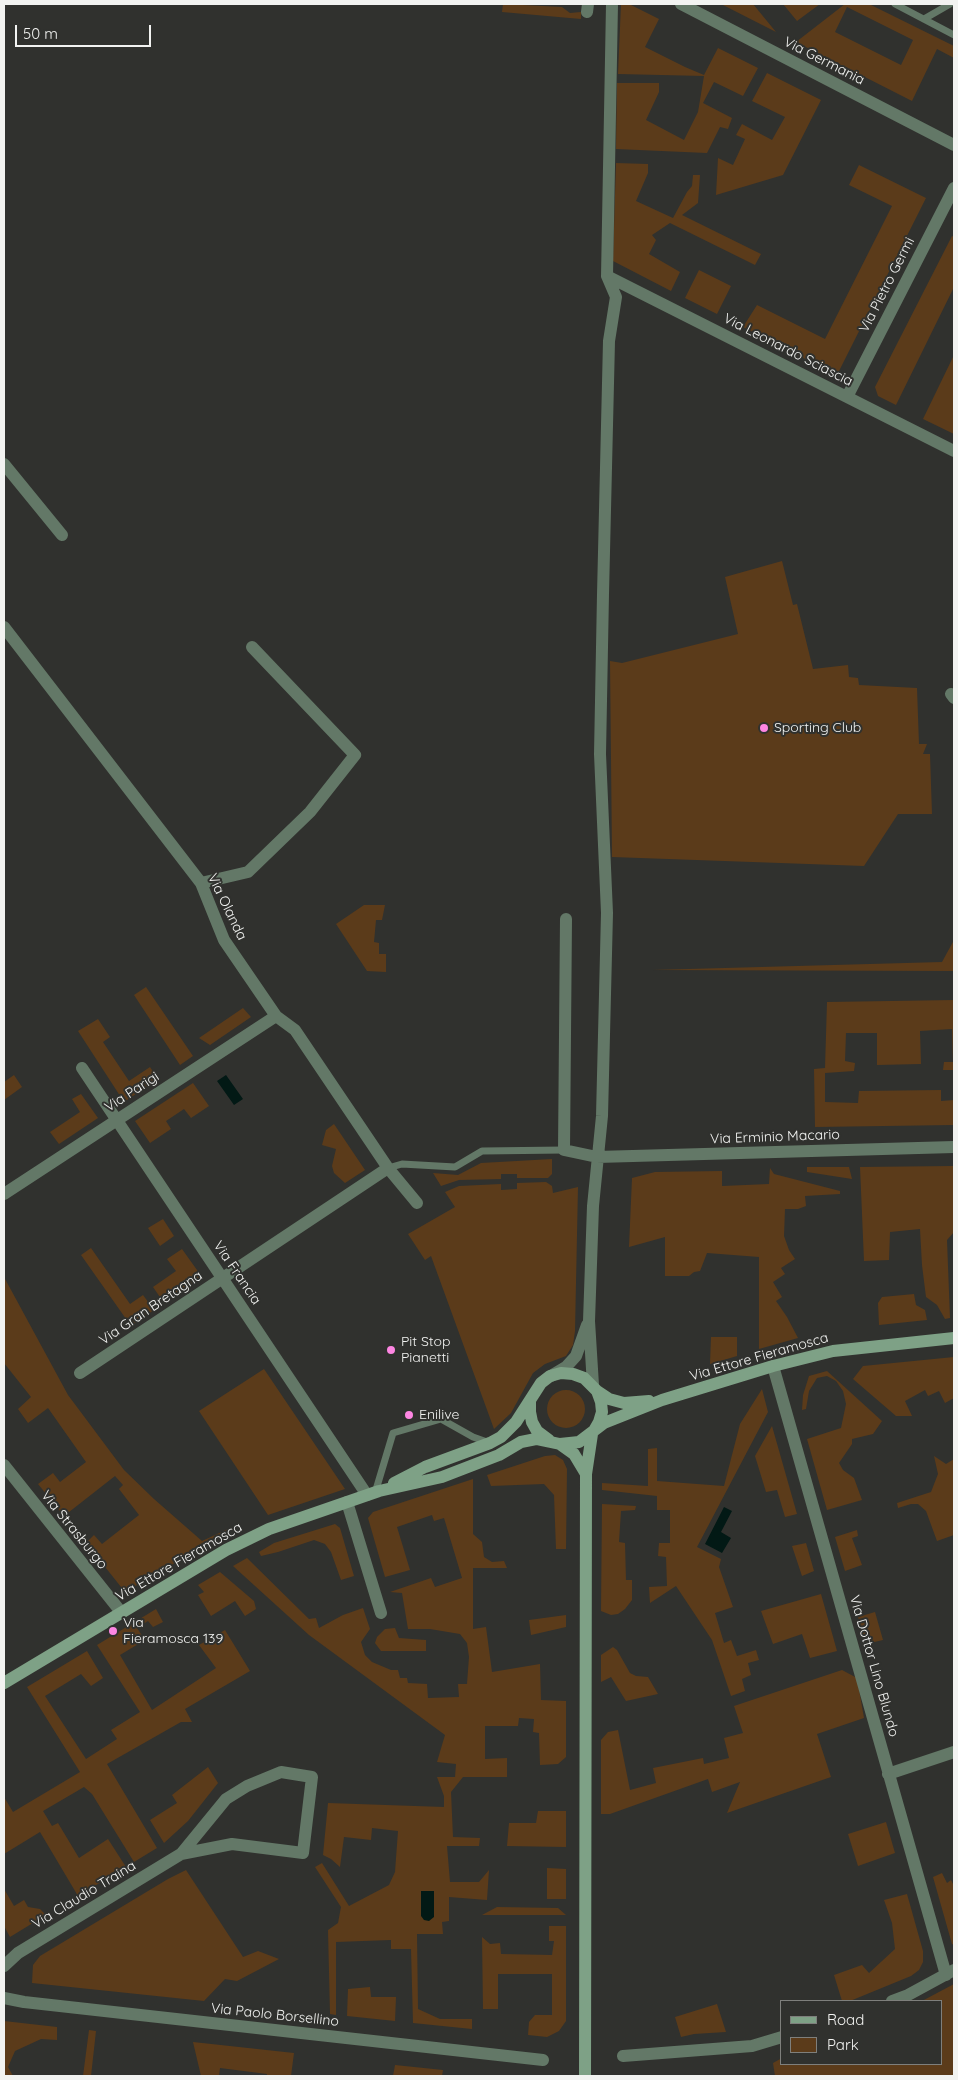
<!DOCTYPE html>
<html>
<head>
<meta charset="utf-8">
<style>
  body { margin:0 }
  #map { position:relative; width:958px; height:2080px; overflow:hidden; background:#30312e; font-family:Quicksand,sans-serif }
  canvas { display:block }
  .frame { position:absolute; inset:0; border:5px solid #f2f3f1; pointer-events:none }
  .legend { position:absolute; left:780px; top:2000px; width:162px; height:65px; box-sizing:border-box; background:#30312e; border:1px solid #7e7f7c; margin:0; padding:6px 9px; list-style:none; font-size:15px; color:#f2f3f1 }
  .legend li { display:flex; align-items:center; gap:10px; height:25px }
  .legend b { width:25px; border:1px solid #7e7f7c }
  .scale { position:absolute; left:15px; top:25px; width:136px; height:22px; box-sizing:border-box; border:2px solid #f2f3f1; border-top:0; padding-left:6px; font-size:15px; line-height:18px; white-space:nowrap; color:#f2f3f1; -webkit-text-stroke:4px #30312e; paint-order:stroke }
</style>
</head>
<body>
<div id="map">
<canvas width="958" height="2080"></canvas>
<div class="frame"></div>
<ul class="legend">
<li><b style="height:6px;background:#7ea186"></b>Road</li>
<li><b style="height:14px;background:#5b3b1a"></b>Park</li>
</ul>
<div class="scale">50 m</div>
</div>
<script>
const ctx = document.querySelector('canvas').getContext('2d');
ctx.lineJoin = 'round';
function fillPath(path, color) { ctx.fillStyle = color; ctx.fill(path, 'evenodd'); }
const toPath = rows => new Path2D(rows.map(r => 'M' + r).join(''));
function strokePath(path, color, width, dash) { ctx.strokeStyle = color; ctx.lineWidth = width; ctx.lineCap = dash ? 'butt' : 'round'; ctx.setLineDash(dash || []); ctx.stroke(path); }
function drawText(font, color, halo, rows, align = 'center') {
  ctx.font = font + ' Quicksand,sans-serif'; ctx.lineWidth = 4; ctx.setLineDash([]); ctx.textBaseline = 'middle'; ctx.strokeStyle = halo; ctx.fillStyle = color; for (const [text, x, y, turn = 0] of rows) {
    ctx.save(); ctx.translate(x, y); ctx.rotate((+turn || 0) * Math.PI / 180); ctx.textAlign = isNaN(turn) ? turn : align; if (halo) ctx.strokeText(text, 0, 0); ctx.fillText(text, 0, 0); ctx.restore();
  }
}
fillPath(toPath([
  [503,4,562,7,570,13,581,12,581,19,502,12],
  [621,4,629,4,659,19,645,47,685,67,704,75,718,48,758,68,743,96,714,82,703,103,732,118,728,129,720,127,707,153,616,149,617,83,659,83,659,92,646,120,684,140,698,112,704,76,618,74],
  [721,4,753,4,776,32],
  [783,4,820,4,797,21],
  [845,4,869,4,954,46,954,58,937,49,912,101,796,42],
  [847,7,913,40,901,65,835,32],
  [767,73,821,100,783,175,716,195,718,158,733,165,745,139,736,135,742,124,772,140,785,117,752,101],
  [616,163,648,164,648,173,636,201,673,218,687,192,692,186,693,175,700,175,698,203,682,215,761,254,755,265,670,223,652,235,656,240,649,254,680,272,671,291,613,261],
  [859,165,926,198,839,371,831,372,743,327,757,305,825,339,892,206,849,185],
  [952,236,954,237,954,287,896,405,878,396,875,387],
  [699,270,731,286,717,314,685,298],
  [954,355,954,434,923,419],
  [782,561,793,605,797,604,813,669,848,665,849,677,858,678,859,685,917,688,919,744,927,744,923,754,930,754,932,814,898,814,864,866,612,857,610,661,622,663,738,634,725,577],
  [364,905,385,905,382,920,376,920,374,942,379,943,379,954,386,954,386,972,367,971,336,924],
  [954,940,954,971,652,970,942,962],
  [146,987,193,1056,180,1065,134,995],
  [954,1000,954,1070,943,1070,944,1062,953,1062,952,1029,920,1031,921,1064,877,1065,877,1033,846,1033,845,1061,855,1063,854,1071,825,1073,825,1102,858,1103,859,1091,941,1090,941,1101,954,1100,954,1125,815,1127,814,1069,825,1068,827,1002],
  [243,1008,251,1017,210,1045,199,1038],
  [98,1019,110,1037,103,1042,129,1081,150,1067,158,1079,124,1102,78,1031],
  [14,1075,22,1087,4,1100,4,1082],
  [193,1083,209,1106,191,1118,184,1109,166,1121,171,1129,150,1143,135,1121],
  [81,1094,98,1118,59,1144,50,1132,80,1112,72,1099],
  [334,1124,365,1170,345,1183,334,1173,332,1166,336,1149,322,1145,326,1130],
  [552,1159,552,1174,548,1178,517,1178,517,1174,501,1174,501,1179,459,1180,441,1186,433,1173,458,1175,481,1163],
  [954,1166,954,1232,947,1240,950,1318,945,1319,937,1305,926,1297,922,1265,920,1229,890,1232,889,1260,864,1261,860,1167],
  [807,1167,849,1167,852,1179,807,1172],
  [770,1168,774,1174,840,1191,840,1194,805,1196,806,1206,798,1209,785,1209,784,1236,789,1250,795,1259,781,1268,785,1274,773,1282,782,1297,776,1301,787,1317,798,1338,759,1349,759,1257,707,1253,700,1271,694,1272,689,1276,665,1276,665,1237,629,1247,632,1178,655,1172,722,1171,722,1186,769,1184],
  [546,1182,552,1186,553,1193,578,1187,575,1331,573,1345,566,1356,545,1364,533,1373,511,1413,494,1429,431,1256,425,1260,408,1234,455,1207,445,1192,459,1186,501,1184,501,1190,517,1189,517,1183],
  [163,1219,174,1236,160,1246,148,1228],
  [91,1248,130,1304,143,1295,154,1310,131,1326,81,1255],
  [182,1249,202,1277,164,1303,153,1287,176,1271,167,1259],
  [4,1277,68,1395,124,1470,154,1499,202,1541,228,1529,229,1534,206,1545,125,1592,86,1543,94,1535,102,1544,139,1515,119,1489,123,1485,115,1476,64,1516,38,1484,53,1473,60,1482,86,1462,48,1408,28,1423,18,1409,31,1397,4,1363],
  [914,1294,916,1305,925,1310,927,1320,879,1325,878,1303,882,1297],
  [711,1337,737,1337,737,1356,710,1364],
  [954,1357,954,1398,945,1403,939,1391,928,1396,925,1390,905,1401,912,1416,896,1416,853,1379,863,1366],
  [264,1369,345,1489,268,1515,199,1411],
  [827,1371,882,1421,873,1434,852,1439,852,1444,839,1463,843,1470,854,1478,862,1500,827,1510,807,1439,841,1428,846,1404,843,1391,836,1381,827,1376,817,1378,809,1391,806,1409,802,1410,803,1395,809,1376],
  [762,1389,768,1412,697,1547,721,1559,719,1567,733,1607,715,1613,724,1643,731,1640,737,1656,756,1650,759,1660,748,1663,751,1675,742,1679,745,1691,731,1696,712,1640,676,1586,650,1603,649,1587,667,1586,666,1557,658,1556,659,1543,670,1543,670,1510,657,1510,657,1496,602,1490,602,1483,648,1486,648,1449,657,1448,657,1481,724,1486,740,1424],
  '547 1409a19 19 0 1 1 38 0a19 19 0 1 1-38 0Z',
  [772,1426,797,1514,785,1517,777,1490,766,1492,755,1456],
  [555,1455,563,1460,567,1469,566,1549,556,1549,554,1495,544,1484,491,1486,487,1475,545,1456],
  [934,1456,946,1464,954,1459,954,1535,937,1541,926,1511,918,1504,911,1504,898,1508,897,1503,931,1492,938,1474],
  [473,1479,473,1534,482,1542,484,1557,492,1562,504,1561,507,1568,473,1568,473,1629,486,1627,492,1672,540,1664,541,1700,566,1701,566,1757,558,1764,540,1765,539,1733,533,1732,534,1719,519,1718,518,1726,485,1726,485,1759,507,1758,507,1777,463,1777,451,1792,453,1837,480,1838,479,1846,447,1846,450,1882,479,1882,489,1870,487,1900,449,1897,449,1921,442,1922,443,1934,417,1934,418,2009,440,2019,472,2019,472,2029,413,2023,411,1949,391,1949,391,1940,336,1942,336,2015,330,2014,328,1930,338,1923,341,1907,315,1867,322,1863,349,1906,389,1885,395,1872,398,1831,372,1828,371,1840,344,1837,340,1867,331,1859,323,1855,328,1803,444,1807,444,1796,437,1777,455,1777,456,1764,437,1762,445,1735,309,1635,233,1566,247,1558,309,1619,316,1618,319,1628,343,1615,363,1608,370,1629,361,1642,365,1655,372,1662,391,1670,398,1670,400,1678,407,1678,408,1683,427,1684,428,1698,459,1697,458,1684,467,1684,469,1657,467,1643,460,1634,430,1629,408,1629,402,1593,390,1592,431,1578,435,1587,462,1578,444,1518,434,1521,432,1515,397,1527,410,1570,385,1577,368,1518,373,1512],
  [602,1504,636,1506,635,1510,621,1511,619,1542,625,1543,626,1580,632,1580,632,1600,625,1609,618,1614,611,1615,601,1611],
  [335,1524,340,1528,354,1576,341,1580,331,1552,325,1544,314,1540,278,1552,261,1556,259,1552,274,1543],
  [857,1530,858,1536,852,1538,862,1565,845,1571,835,1537],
  [806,1543,814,1571,802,1576,792,1546],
  [220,1572,254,1601,256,1609,245,1616,235,1601,211,1616,198,1595,204,1592,198,1585],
  [821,1594,837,1651,810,1658,802,1634,773,1644,761,1611],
  [156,1609,163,1622,153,1627,148,1621,137,1628,145,1640,120,1655,152,1710,216,1668,199,1645,225,1630,250,1671,185,1709,192,1722,181,1722,107,1764,157,1848,152,1851,134,1862,92,1794,84,1787,43,1811,52,1826,58,1823,79,1858,108,1839,126,1867,78,1896,40,1832,4,1854,4,1797,13,1812,80,1772,27,1687,87,1651,103,1678,91,1686,81,1674,45,1696,86,1759,117,1739,111,1730,140,1712,97,1645],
  [875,1612,883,1640,866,1644,858,1617],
  [566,1615,566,1627,531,1635,529,1620],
  [395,1628,399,1638,426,1640,426,1651,381,1651,375,1643,377,1637,385,1629],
  [613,1647,617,1650,630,1673,636,1676,648,1677,658,1694,626,1701,611,1677,601,1682,601,1655],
  [842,1670,857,1678,864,1718,817,1734,831,1777,727,1813,740,1782,712,1792,708,1779,610,1814,601,1814,601,1740,608,1732,618,1730,630,1790,656,1783,653,1768,703,1758,704,1764,729,1758,724,1738,743,1733,734,1706],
  [208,1767,218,1783,188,1821,164,1843,150,1820,177,1803,172,1795],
  [538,1811,566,1811,566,1847,507,1846,509,1823,536,1823],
  [886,1822,895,1853,858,1866,848,1834],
  [547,1868,566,1869,566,1899,547,1899],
  [186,1870,243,1957,258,1951,279,1959,237,1981,225,1979,204,2001,32,1983,33,1965,40,1956,168,1879],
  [942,1873,947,1883,951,1880,954,1886,954,1945,952,1944,933,1877],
  [4,1889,14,1906,24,1900,28,1907,40,1909,46,1915,10,1937,4,1926],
  [907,1894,923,1951,923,1962,919,1970,911,1976,850,2001,842,2001,834,1975,862,1965,869,1973,895,1949,892,1923,884,1900],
  [497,1907,558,1908,566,1915,482,1915],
  [549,1926,566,1926,566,2021,559,2031,547,2037,528,2035,529,2022,535,2015,552,2015,552,1974,498,1974,498,2009,483,2009,482,1937,490,1944,500,1943,501,1954,552,1955,554,1941,549,1941],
  [954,1984,954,2076,775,2076,773,2063,782,2058,782,2064,942,2064,942,2001,922,2001],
  [370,1987,371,1997,396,1997,395,2021,347,2016,348,1989],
  [717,2004,726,2032,694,2034,681,2037,675,2017],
  [4,2021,57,2027,57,2040,41,2039,15,2051,8,2067,13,2076,4,2076],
  [89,2030,96,2031,91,2076,83,2076],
  [193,2042,294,2053,291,2076,267,2076,267,2074,220,2068,219,2076,201,2076],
  [395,2065,443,2070,442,2076,393,2076]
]), '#5b3b1a');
fillPath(toPath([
  [226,1075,243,1099,234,1105,217,1081],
  [724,1507,732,1511,721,1532,731,1538,722,1553,705,1544],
  [421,1891,434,1891,434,1917,429,1921,424,1920,421,1916]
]), '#021915');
strokePath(toPath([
  [895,4,954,35],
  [924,19,950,4],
  [388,1168,402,1164,455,1167,482,1151,564,1150],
  [375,1493,393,1433,441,1419,473,1437,487,1442]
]), '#637867', 7);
strokePath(toPath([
  [681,4,954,145],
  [587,12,588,4],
  [607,276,954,451],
  [847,397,954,188],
  [4,464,62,535],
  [4,627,201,883,224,940,276,1016,295,1030,388,1168,417,1203],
  [951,694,954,698],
  [201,883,248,872,310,812,355,755,252,647],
  [566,919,564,1150,597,1157,954,1147],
  [82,1068,367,1495],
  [4,1194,276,1016],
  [773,1366,946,1975],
  [80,1373,388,1168],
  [551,1376,566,1367,576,1356,587,1325],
  [593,1385,589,1321,593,1206,602,1116,607,913,600,754,603,594,609,341,616,297,607,276,612,4],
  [4,1465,121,1612],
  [347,1502,381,1613],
  [888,1774,954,1752],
  [4,1966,18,1953,181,1854,232,1844,303,1853,312,1777,281,1772,247,1786,226,1799,181,1854],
  [4,1998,24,2002,543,2060],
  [892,2001,908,1995,954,1970],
  [623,2056,752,2046,782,2037]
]), '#637867', 12);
strokePath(toPath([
  [597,1391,609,1399,624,1403,649,1401],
  [530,1402,530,1412,532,1422,537,1431,549,1440],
  [560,1444,574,1454,586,1474],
  [394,1483,425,1467,490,1443,501,1437,516,1422,541,1383,550,1376,561,1373,573,1374,584,1378,597,1391,601,1402,602,1412,599,1422,595,1429],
  [4,1683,226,1550,269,1529,379,1491,442,1477,499,1455,521,1442,536,1439,560,1444,579,1442,604,1423,662,1400,773,1366,833,1351,954,1338],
  [585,2076,586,1474,592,1434]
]), '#7ea186', 12);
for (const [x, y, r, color] of [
  [764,728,5,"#fd86e2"],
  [391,1350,5,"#fd86e2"],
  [409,1415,5,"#fd86e2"],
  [113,1631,5,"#fd86e2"]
]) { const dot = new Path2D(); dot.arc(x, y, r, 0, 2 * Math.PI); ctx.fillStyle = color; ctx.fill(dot); strokePath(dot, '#30312e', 2); }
drawText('14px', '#f2f3f1', '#30312e', [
  ["Via Germania",824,61,27],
  ["Via Pietro Germi",887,285,-63],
  ["Via Leonardo Sciascia",788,350,27],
  ["Via Olanda",227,907,64],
  ["Via Parigi",132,1092,-33],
  ["Via Erminio Macario",775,1137,-2],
  ["Via Francia",237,1273,56],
  ["Via Gran Bretagna",151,1308,-34],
  ["Via Ettore Fieramosca",759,1357,-16],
  ["Via Strasburgo",74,1530,51],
  ["Via Ettore Fieramosca",179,1562,-30],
  ["Via Dottor Lino Blundo",874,1666,74],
  ["Via Claudio Traina",84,1895,-31],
  ["Via Paolo Borsellino",275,2015,6]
]);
drawText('14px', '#f2f3f1', '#30312e', [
  ["Sporting Club",774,728],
  ["Pit Stop",401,1342],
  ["Pianetti",401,1358],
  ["Enilive",419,1415],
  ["Via",123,1623],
  ["Fieramosca 139",123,1639]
], 'left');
</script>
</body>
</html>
